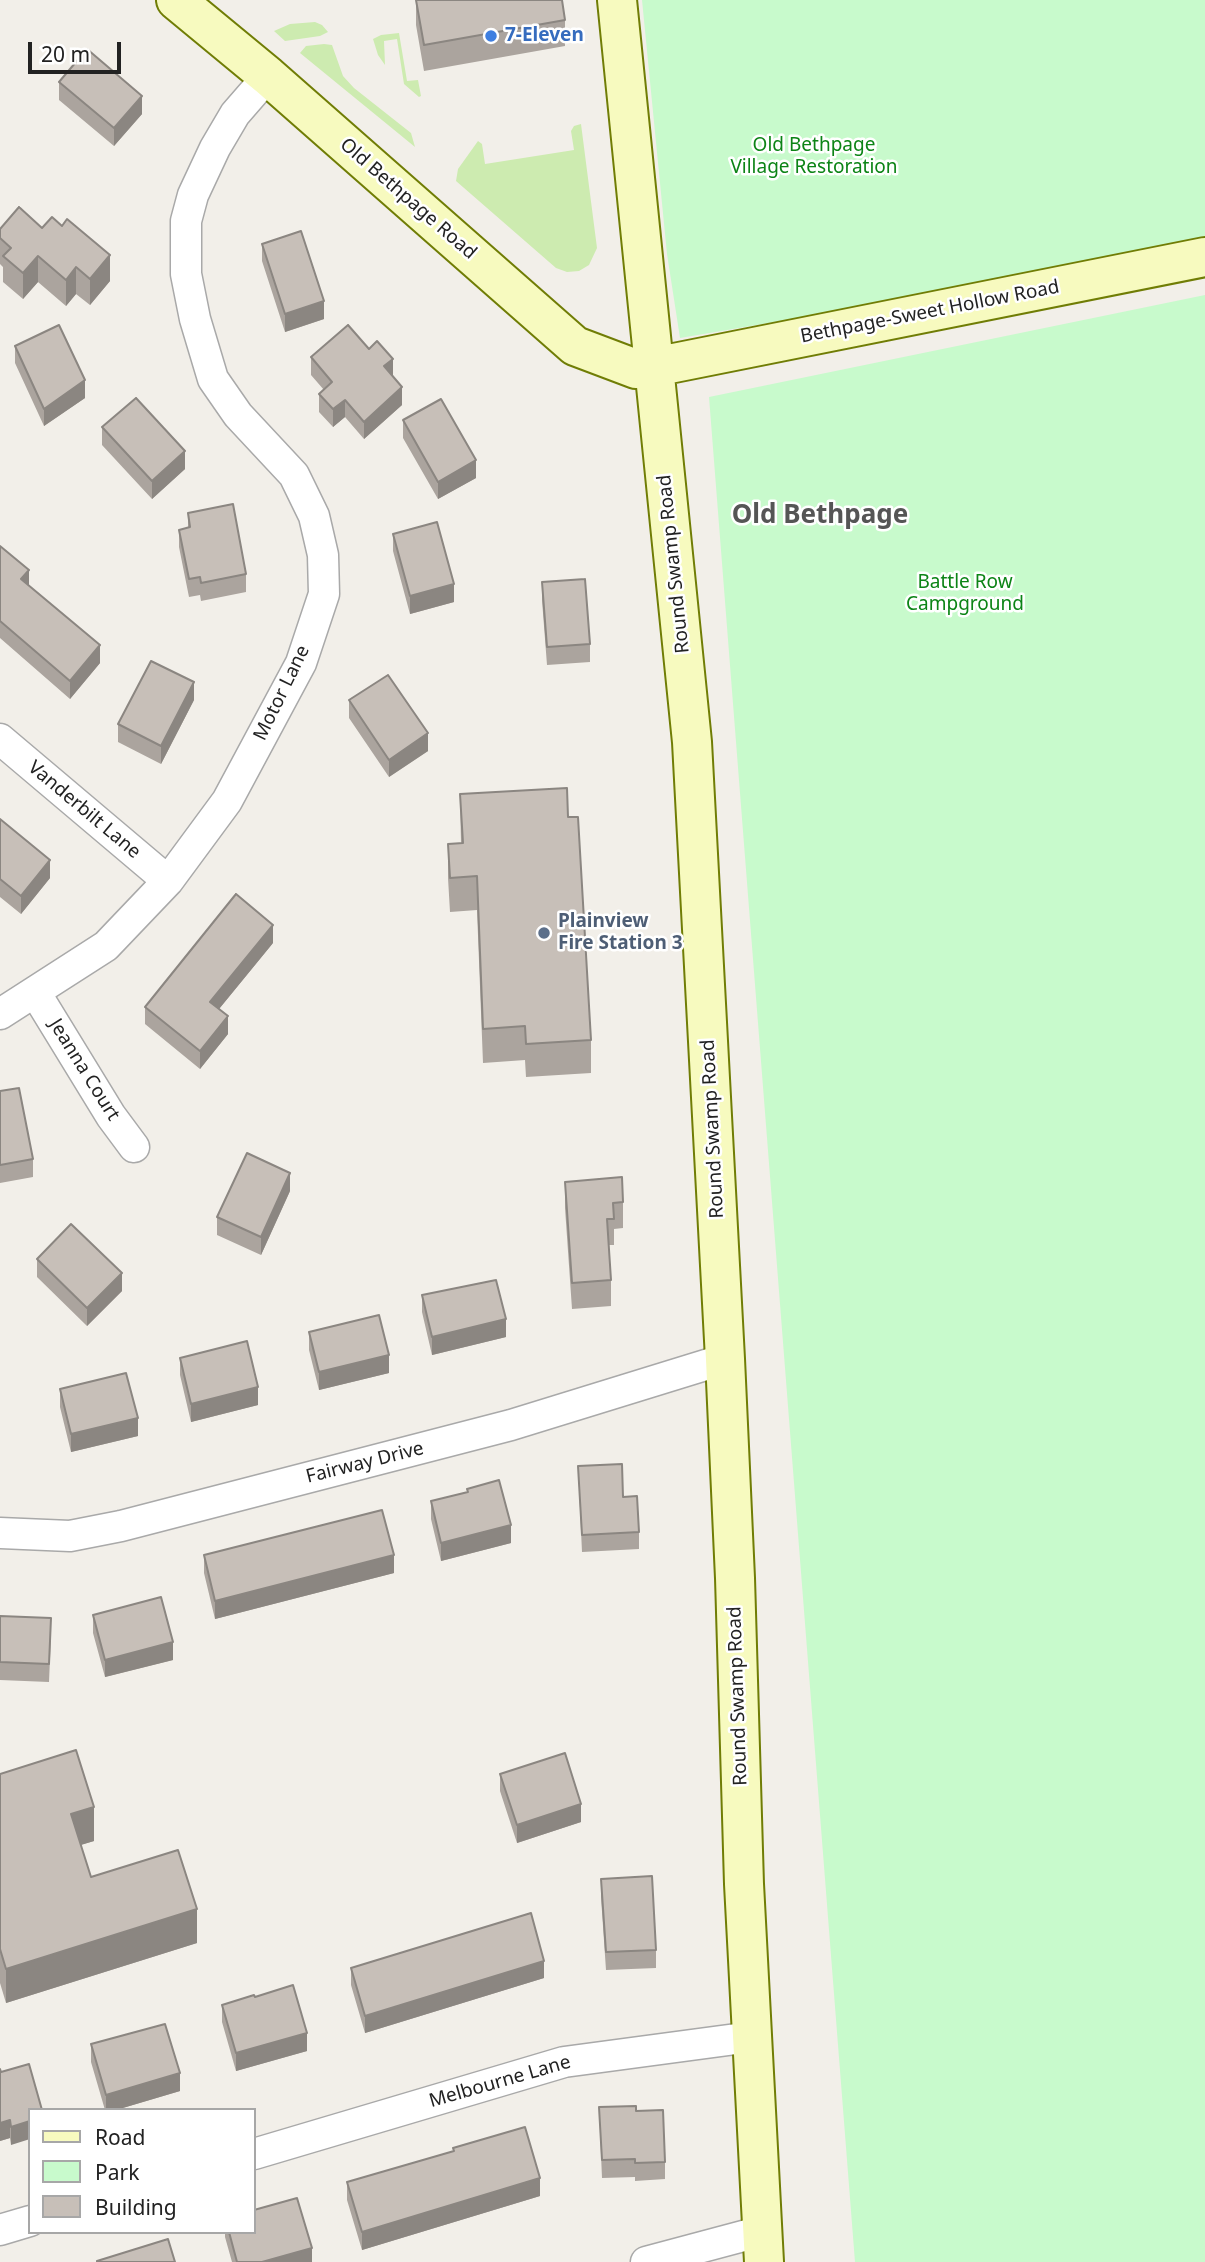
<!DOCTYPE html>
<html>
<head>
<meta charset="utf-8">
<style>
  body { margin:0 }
  #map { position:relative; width:1205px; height:2262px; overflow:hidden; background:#f2efe9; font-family:"Noto Sans",sans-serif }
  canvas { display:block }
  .legend { position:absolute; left:28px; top:2108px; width:228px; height:126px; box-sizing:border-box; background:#fff; border:2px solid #a7a7a7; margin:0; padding:9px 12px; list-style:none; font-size:21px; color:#222 }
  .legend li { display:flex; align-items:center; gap:14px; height:35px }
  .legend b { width:35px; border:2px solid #a7a7a7 }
  .scale { position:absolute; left:28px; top:42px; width:93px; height:32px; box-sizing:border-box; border:4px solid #222; border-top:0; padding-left:9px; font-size:21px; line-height:24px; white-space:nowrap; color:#222; -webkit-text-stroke:5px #fff; paint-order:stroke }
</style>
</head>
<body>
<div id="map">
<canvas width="1205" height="2262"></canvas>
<ul class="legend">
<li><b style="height:9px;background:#f7fabf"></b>Road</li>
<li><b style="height:19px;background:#c8facc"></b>Park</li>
<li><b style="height:19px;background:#c7bfb8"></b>Building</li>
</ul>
<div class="scale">20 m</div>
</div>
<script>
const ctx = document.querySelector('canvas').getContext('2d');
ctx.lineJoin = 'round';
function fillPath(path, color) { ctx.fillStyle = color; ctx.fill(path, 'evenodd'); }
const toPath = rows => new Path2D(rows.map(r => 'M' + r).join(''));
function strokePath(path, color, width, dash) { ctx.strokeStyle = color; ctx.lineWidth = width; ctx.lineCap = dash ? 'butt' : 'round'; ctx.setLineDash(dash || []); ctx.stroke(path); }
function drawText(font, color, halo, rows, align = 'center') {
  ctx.font = font + ' "Noto Sans",sans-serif'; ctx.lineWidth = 5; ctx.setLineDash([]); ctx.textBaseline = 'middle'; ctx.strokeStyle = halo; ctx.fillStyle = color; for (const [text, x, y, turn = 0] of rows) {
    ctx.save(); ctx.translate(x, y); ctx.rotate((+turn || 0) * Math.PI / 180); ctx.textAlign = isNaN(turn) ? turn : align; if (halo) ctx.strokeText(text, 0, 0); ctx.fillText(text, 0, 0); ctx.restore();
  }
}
fillPath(toPath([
  [315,22,322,25,328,32,320,36,285,41,274,31,290,24],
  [399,33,407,81,418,80,421,96,419,97,404,84,397,39,384,41,385,65,378,55,373,39,381,35],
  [324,44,332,45,343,76,354,88,411,133,415,147,300,53,306,46],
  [581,124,597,248,589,265,579,271,567,272,556,268,456,181,458,169,478,141,482,144,485,164,574,150,571,131,574,126]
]), '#cdebb0');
fillPath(toPath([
  [642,0,1205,0,1205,249,680,338,667,254],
  [1205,295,1205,2262,855,2262,709,397]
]), '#c8facc');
const minor = toPath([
  [0,739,168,881],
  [35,992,111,1116,134,1147],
  [0,1014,106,946,168,881,227,801,301,663,324,594,323,555,314,516,294,475,238,415,213,379,195,319,186,274,186,221,193,195,215,148,235,114,268,76],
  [0,1533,70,1536,121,1526,511,1425,725,1359],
  [254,2154,564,2062,751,2037],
  [0,2230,30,2221],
  [646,2262,762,2231]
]);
const secondary = toPath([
  [176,0,268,76,575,346,636,369,654,367,1205,257],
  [617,0,692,742,725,1359,735,1578,744,1884,764,2262]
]);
strokePath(minor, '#a9a9a9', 33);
strokePath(secondary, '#707d05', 42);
strokePath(minor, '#fff', 30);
strokePath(secondary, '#f7fabf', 38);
fillPath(toPath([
  [416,0,565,20,565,46,424,71,416,25],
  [59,82,142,114,114,146,59,100],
  [42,228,110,281,90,305,76,294,66,306,38,282,23,299,3,282,3,267,0,264,0,229],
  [262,244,324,319,285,332,262,261],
  [15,346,85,398,44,426,15,363],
  [311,357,393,376,402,405,364,439,345,417,333,427,319,412,319,394,324,390,311,375],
  [403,420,476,478,438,499,403,438],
  [102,427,185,469,152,499,102,445],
  [188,513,246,574,246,592,201,601,200,595,189,597,179,547,179,530,188,528],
  [393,534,454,602,410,614,393,551],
  [0,546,29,585,100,663,70,699,0,638],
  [542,582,590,644,590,662,547,665,542,600],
  [194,700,161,764,118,742,118,724],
  [349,700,428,751,389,777,349,718],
  [460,794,568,817,591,1040,591,1073,526,1077,525,1060,483,1063,477,910,450,912,448,878,448,844,461,843],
  [0,819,50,878,21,914,0,897],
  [273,943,219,1009,228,1034,200,1069,145,1024,145,1007],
  [0,1091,33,1159,33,1177,0,1183],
  [565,1182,623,1202,623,1228,614,1229,614,1245,609,1245,611,1280,611,1306,572,1309,565,1208],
  [290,1191,261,1255,217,1235,217,1217],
  [37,1259,122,1291,87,1326,37,1277],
  [422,1295,506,1337,432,1355,422,1312],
  [309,1332,389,1373,319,1390,309,1350],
  [180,1358,258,1405,191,1422,180,1375],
  [60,1389,138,1436,71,1452,60,1407],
  [578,1466,623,1497,639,1532,639,1549,582,1552],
  [467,1489,511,1543,441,1561,431,1519,431,1501,467,1492],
  [204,1555,394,1573,215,1619,204,1573],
  [93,1615,173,1660,105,1677,93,1633],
  [0,1616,51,1635,49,1682,0,1680],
  [0,1774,94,1841,80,1845,91,1877,197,1943,6,2003,0,1983],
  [500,1774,581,1822,517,1843,500,1791],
  [601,1879,656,1950,656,1968,606,1970,601,1897],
  [351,1968,544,1978,365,2033,351,1985],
  [255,1997,307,2051,236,2071,222,2022,222,2005],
  [91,2044,180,2091,116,2110,105,2110,91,2062],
  [29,2064,11,2145,10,2138,0,2141,0,2069,1,2072],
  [599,2107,636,2111,665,2162,665,2179,635,2181,635,2177,602,2178],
  [453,2148,540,2196,362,2250,347,2200,347,2182,453,2152],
  [225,2232,254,2232,312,2262,232,2262,225,2237]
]), '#aba49e');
fillPath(toPath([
  [142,96,142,114,114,146,114,128],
  [110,255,110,281,90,305,90,279],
  [38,256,38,282,23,299,23,273],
  [76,267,76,294,66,306,66,280],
  [324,301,324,319,285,332,285,314],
  [393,359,393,377,384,366],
  [85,380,85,398,44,426,44,409],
  [402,387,402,405,364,439,364,422],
  [345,400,345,417,333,427,333,409],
  [185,451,185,469,152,499,152,481],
  [476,460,476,478,438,499,438,482],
  [29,570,29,588,21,579],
  [454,584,454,602,410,614,410,596],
  [100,645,100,663,70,699,70,681],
  [194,682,194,700,161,764,161,746],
  [428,733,428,751,389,777,389,760],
  [50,860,50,878,21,914,21,896],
  [273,925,273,943,210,1020,210,1002],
  [228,1016,228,1034,200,1069,200,1051],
  [290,1173,290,1191,261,1255,261,1237],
  [122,1273,122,1291,87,1326,87,1308],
  [506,1319,506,1337,432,1355,432,1337],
  [389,1355,389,1373,319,1390,319,1372],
  [258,1387,258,1405,191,1422,191,1404],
  [138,1418,138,1436,71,1452,71,1434],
  [511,1525,511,1543,441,1561,441,1543],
  [394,1555,394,1573,215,1619,215,1601],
  [173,1642,173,1660,105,1677,105,1660],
  [581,1804,581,1822,517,1843,517,1825],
  [94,1807,94,1841,71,1848,71,1814],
  [197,1909,197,1943,6,2003,6,1969],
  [544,1961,544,1978,365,2033,365,2016],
  [307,2033,307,2051,236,2071,236,2053],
  [180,2073,180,2091,116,2110,106,2110,106,2095],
  [10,2120,10,2138,0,2141,0,2123],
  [30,2121,30,2139,11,2145,11,2127],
  [540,2178,540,2196,362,2250,362,2232],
  [312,2248,312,2262,262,2262]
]), '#8b8681');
const building = toPath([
  [416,0,562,0,565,20,424,45,416,0],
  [87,49,142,96,114,128,59,82,87,49],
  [19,207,42,228,52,217,62,226,67,219,110,255,90,279,76,267,66,280,38,256,23,273,3,256,11,248,0,238,0,229,19,207],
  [301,231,324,301,285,314,262,244,301,231],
  [59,325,85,380,44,409,15,346,59,325],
  [348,325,369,349,377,341,393,359,384,366,402,387,364,422,345,400,333,409,319,394,332,382,311,357,348,325],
  [136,398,185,451,152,481,102,427,136,398],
  [441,399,476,460,438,482,403,420,441,399],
  [233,504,246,574,201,583,200,577,189,579,179,530,190,527,188,513,233,504],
  [437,522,454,584,410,596,393,534,437,522],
  [0,546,29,570,21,579,100,645,70,681,0,621,0,546],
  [585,579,590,644,547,647,542,582,585,579],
  [151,661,194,682,161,746,118,724,151,661],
  [388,675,428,733,389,760,349,700,388,675],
  [567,788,568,817,578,817,591,1040,526,1044,525,1026,483,1029,477,876,450,878,448,844,463,843,460,794,567,788],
  [0,819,50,860,21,896,0,879,0,819],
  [236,894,273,925,210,1002,228,1016,200,1051,145,1007,236,894],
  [19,1088,33,1159,0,1165,0,1091,19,1088],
  [247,1153,290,1173,261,1237,217,1217,247,1153],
  [622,1177,623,1202,613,1203,614,1219,607,1219,611,1280,572,1283,565,1182,622,1177],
  [71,1224,122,1273,87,1308,37,1259,71,1224],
  [496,1280,506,1319,432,1337,422,1295,496,1280],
  [379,1315,389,1355,319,1372,309,1332,379,1315],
  [247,1341,258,1387,191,1404,180,1358,247,1341],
  [126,1373,138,1418,71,1434,60,1389,126,1373],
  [622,1464,623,1497,637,1496,639,1532,582,1535,578,1466,622,1464],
  [499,1480,511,1525,441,1543,431,1501,468,1492,467,1489,499,1480],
  [382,1510,394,1555,215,1601,204,1555,382,1510],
  [161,1597,173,1642,105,1660,93,1615,161,1597],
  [0,1616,51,1618,49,1664,0,1662,0,1616],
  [76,1750,94,1807,71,1814,91,1877,178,1850,197,1909,6,1969,0,1949,0,1774,76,1750],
  [565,1753,581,1804,517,1825,500,1774,565,1753],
  [652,1876,656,1950,606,1952,601,1879,652,1876],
  [531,1913,544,1961,365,2016,351,1968,531,1913],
  [293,1985,307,2033,236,2053,222,2005,254,1995,255,1997,293,1985],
  [165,2024,180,2073,106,2095,91,2044,165,2024],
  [29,2064,42,2110,30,2110,30,2121,11,2127,10,2120,0,2123,0,2069,1,2072,29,2064],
  [636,2106,636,2111,663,2110,665,2162,635,2163,635,2159,602,2160,599,2107,636,2106],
  [525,2127,540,2178,362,2232,347,2182,454,2151,453,2148,525,2127],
  [297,2198,312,2248,262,2262,237,2262,229,2232,254,2232,254,2210,297,2198],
  [168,2239,175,2262,97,2262,97,2261,168,2239]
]);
fillPath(building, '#c7bfb8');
strokePath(building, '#8b8681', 2);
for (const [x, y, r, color] of [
  [491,36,7,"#3f7fe0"],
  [544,933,7,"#5c6f8a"]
]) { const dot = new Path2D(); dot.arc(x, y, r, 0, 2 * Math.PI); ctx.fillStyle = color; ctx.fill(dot); strokePath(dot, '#fff', 2.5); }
drawText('bold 19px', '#366cbe', '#fff', [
  ["7-Eleven",505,36]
], 'left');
drawText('19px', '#0c8416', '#fff', [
  ["Old Bethpage",814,146],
  ["Village Restoration",814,168],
  ["Battle Row",965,583],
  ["Campground",965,605]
]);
drawText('19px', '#222', '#fff', [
  ["Old Bethpage Road",408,199,41],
  ["Bethpage-Sweet Hollow Road",930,312,-11],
  ["Round Swamp Road",674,564,-96],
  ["Motor Lane",282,693,-64],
  ["Vanderbilt Lane",84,810,40],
  ["Jeanna Court",84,1070,58],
  ["Round Swamp Road",713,1129,-93],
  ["Fairway Drive",365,1463,-14],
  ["Round Swamp Road",738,1696,-92],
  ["Melbourne Lane",500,2082,-16]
]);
drawText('bold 19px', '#4e5e75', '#fff', [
  ["Plainview",558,922],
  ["Fire Station 3",558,944]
], 'left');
drawText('bold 26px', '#555', '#fff', [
  ["Old Bethpage",820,516]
]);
</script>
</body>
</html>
